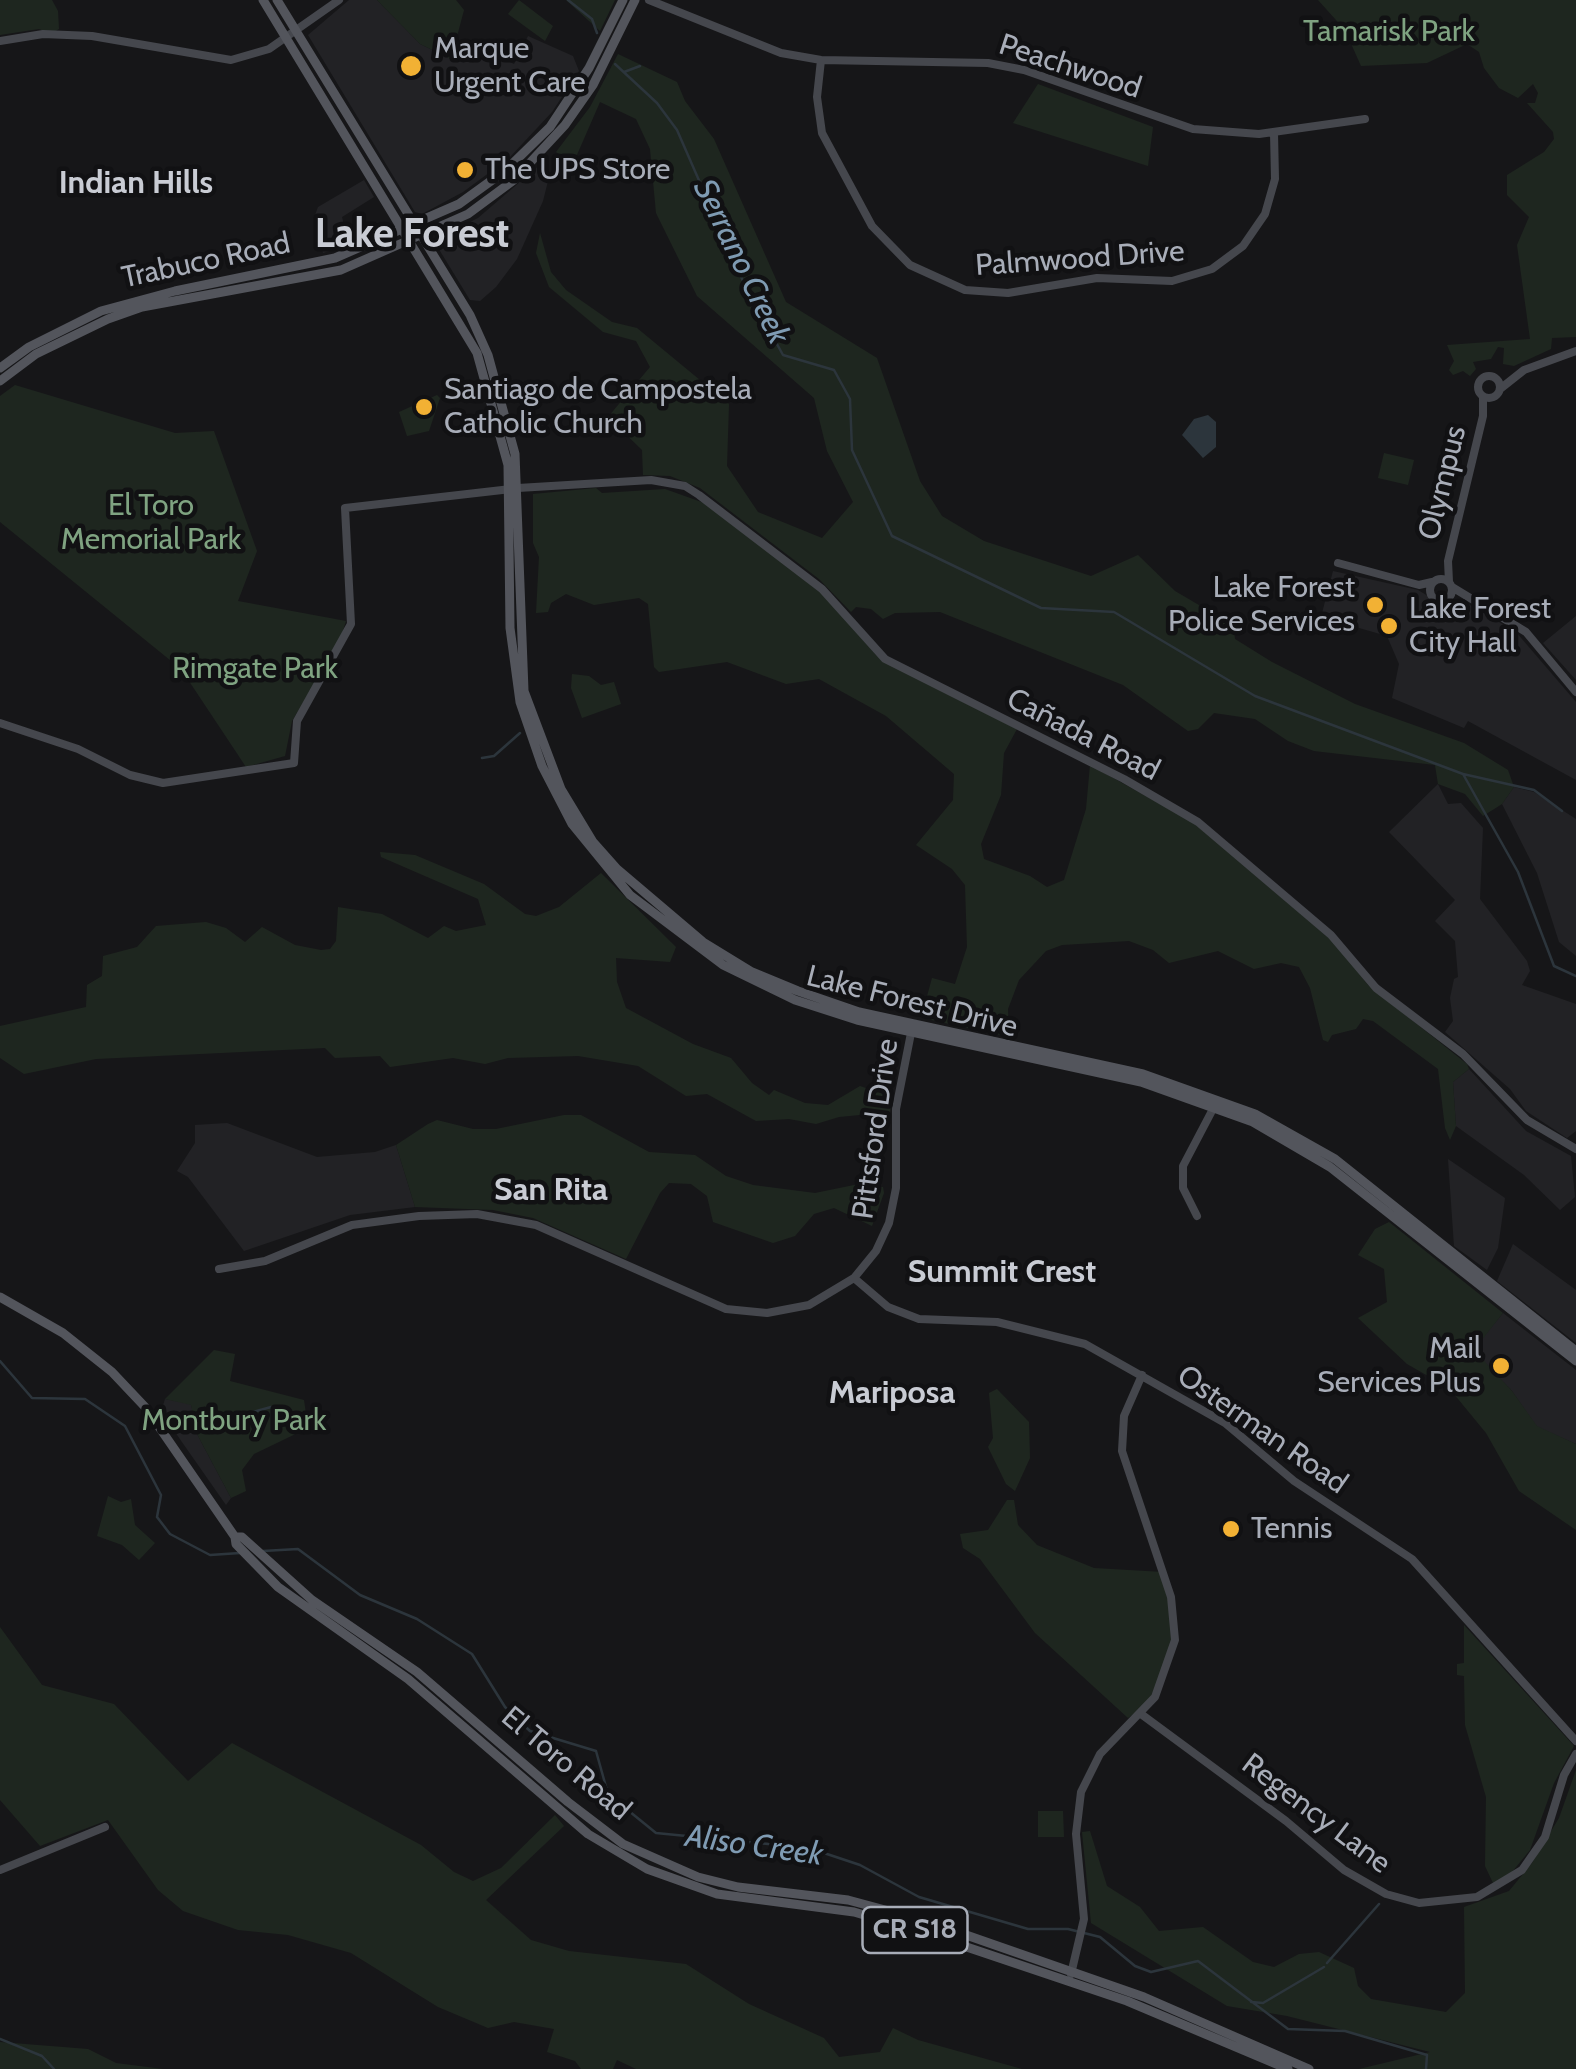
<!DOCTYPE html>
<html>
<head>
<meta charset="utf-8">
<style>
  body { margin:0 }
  canvas { display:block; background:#161618 }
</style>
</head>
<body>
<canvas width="1576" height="2069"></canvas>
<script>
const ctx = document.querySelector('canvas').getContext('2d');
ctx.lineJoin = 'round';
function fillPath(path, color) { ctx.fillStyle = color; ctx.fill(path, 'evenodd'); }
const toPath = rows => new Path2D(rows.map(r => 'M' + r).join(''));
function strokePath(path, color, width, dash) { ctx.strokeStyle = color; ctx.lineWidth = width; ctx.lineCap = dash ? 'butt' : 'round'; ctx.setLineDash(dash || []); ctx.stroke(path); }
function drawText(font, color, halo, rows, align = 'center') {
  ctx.font = font + ' Cabin,sans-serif'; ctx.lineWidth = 9; ctx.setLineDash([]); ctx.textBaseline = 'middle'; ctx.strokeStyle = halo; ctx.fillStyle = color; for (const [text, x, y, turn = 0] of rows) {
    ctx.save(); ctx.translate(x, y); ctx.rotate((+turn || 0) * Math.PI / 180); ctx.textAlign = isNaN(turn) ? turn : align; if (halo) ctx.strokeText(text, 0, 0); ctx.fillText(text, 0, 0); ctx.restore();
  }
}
fillPath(toPath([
  [349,0,377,0,420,44,451,59,477,46,514,64,528,36,573,56,579,71,552,112,509,158,463,192,422,214,415,212,308,35],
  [542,163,550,173,543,201,517,259,496,287,480,301,470,300,437,246,438,238,478,218],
  [364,180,374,197,342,217,349,245,323,253,314,218,318,207],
  [1333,571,1418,590,1441,604,1463,601,1516,632,1576,702,1576,780,1468,721,1464,728,1392,698,1399,664,1387,636,1321,617],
  [1576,616,1576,680,1543,643],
  [1438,784,1448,804,1461,803,1483,828,1480,899,1527,961,1530,971,1522,985,1576,1004,1576,1131,1567,1138,1526,1111,1510,1089,1445,1032,1453,1021,1450,998,1454,979,1458,977,1455,941,1435,921,1455,900,1389,832],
  [1514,787,1534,792,1576,819,1576,956,1559,942,1537,873,1502,804],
  [1469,1069,1526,1131,1571,1156,1575,1197,1560,1210,1524,1175,1456,1126,1453,1082],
  [227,1123,317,1157,375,1152,396,1145,415,1207,350,1215,244,1251,188,1177,177,1171,195,1143,195,1125],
  [1448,1159,1505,1198,1498,1248,1487,1270,1454,1246],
  [1513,1244,1576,1290,1576,1343,1497,1281],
  [1503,1313,1576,1370,1576,1444,1537,1427,1512,1391,1473,1350],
  [165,1399,191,1404,198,1436,231,1498,226,1505,161,1412]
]), '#222225');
fillPath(toPath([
  [0,0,52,0,58,11,59,29,51,34,39,29,0,35],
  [377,0,456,0,464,10,451,59,420,44],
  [519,0,553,26,545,41,508,14],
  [566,0,615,0,600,31],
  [1318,0,1576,0,1576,337,1552,338,1551,349,1514,366,1503,364,1504,348,1498,347,1491,359,1473,362,1476,369,1470,376,1463,371,1453,375,1449,370,1454,361,1447,345,1530,339,1517,245,1529,217,1507,195,1507,175,1544,152,1554,139,1553,132,1527,103,1535,103,1538,93,1533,84,1518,98,1499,88,1484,68,1479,52,1467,44,1427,63,1361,66,1345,30],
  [618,54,677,82,685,101,714,139,786,302,877,358,920,481,942,516,984,541,1091,576,1138,555,1175,591,1233,625,1235,639,1272,662,1355,704,1464,743,1508,770,1514,787,1502,804,1483,816,1465,794,1438,784,1435,765,1314,751,1288,741,1255,719,1214,713,1198,729,1188,731,1123,685,940,612,895,613,883,619,871,609,856,607,851,612,819,579,700,488,670,476,643,475,642,450,608,417,650,367,636,341,603,332,549,287,536,253,540,233,551,272,566,290,612,322,637,328,729,404,727,466,758,512,822,538,853,502,827,451,814,398,697,296,656,213,650,149,636,119,600,102,573,164,556,152,590,107],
  [1038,84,1153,127,1148,166,1013,123],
  [15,385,175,433,214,431,257,551,238,601,346,621,339,643,292,721,285,756,246,767,181,669,0,522,0,396],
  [437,395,440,398,429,431,407,436,399,412],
  [1384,453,1414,460,1408,485,1378,478],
  [596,488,602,493,665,489,707,504,827,597,876,655,1017,729,1004,753,1001,795,981,844,984,859,1030,876,1047,887,1064,880,1086,809,1090,765,1194,823,1336,944,1368,985,1467,1064,1469,1069,1453,1082,1456,1126,1450,1140,1445,1128,1438,1069,1373,1021,1363,1019,1356,1029,1332,1035,1328,1042,1323,1040,1310,988,1299,967,1281,963,1254,969,1218,951,1169,963,1153,950,1129,941,1062,945,1046,951,1019,980,1008,1009,1009,1037,927,1019,923,1011,932,978,955,984,967,947,965,885,952,869,916,845,953,800,954,774,886,716,819,679,786,684,727,662,659,672,654,667,648,604,639,598,594,605,566,594,551,603,548,612,536,613,539,557,533,543,533,494],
  [572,674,589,676,601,685,614,682,621,704,582,718,571,688],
  [380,852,415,855,484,884,525,914,536,916,559,907,601,873,676,947,670,962,616,958,617,982,626,1008,693,1044,731,1058,752,1083,769,1095,774,1090,805,1103,828,1105,860,1086,892,1097,890,1112,839,1117,816,1124,789,1119,756,1121,707,1094,686,1096,638,1066,578,1056,508,1058,485,1064,453,1058,390,1067,380,1056,335,1058,325,1048,96,1059,24,1074,0,1058,0,1026,86,1007,87,985,102,976,103,956,137,947,156,926,206,922,226,928,245,942,262,927,295,945,321,950,330,949,336,941,338,907,382,914,428,938,444,926,456,931,486,925,478,899,381,857],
  [564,1115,581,1115,649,1152,695,1155,726,1176,753,1185,815,1193,854,1185,883,1187,884,1193,872,1226,834,1208,814,1214,795,1236,773,1243,713,1222,707,1196,691,1184,669,1183,660,1193,626,1259,533,1218,493,1210,415,1207,396,1145,428,1124,437,1120,473,1129,496,1129],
  [1389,1222,1503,1313,1474,1350,1512,1391,1537,1426,1576,1444,1576,1530,1519,1491,1486,1433,1449,1388,1407,1364,1358,1318,1387,1302,1384,1269,1358,1255,1375,1229],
  [214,1350,235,1354,230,1381,304,1400,308,1428,254,1454,242,1470,246,1491,231,1498,198,1436,191,1405,165,1399],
  [997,1389,1029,1422,1030,1458,1015,1491,1006,1484,988,1447,993,1438,989,1393],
  [108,1496,121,1502,131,1499,135,1525,155,1543,139,1560,122,1545,97,1536],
  [1007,1500,1014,1500,1018,1525,1037,1545,1094,1568,1163,1572,1176,1623,1170,1664,1153,1700,1128,1718,1035,1633,980,1559,963,1548,960,1534,988,1530],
  [1464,1625,1574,1746,1554,1783,1530,1850,1512,1872,1493,1883,1485,1866,1486,1797,1465,1725,1464,1676,1457,1675,1457,1664,1464,1663],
  [0,1627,42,1685,114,1704,188,1781,232,1743,421,1845,454,1872,473,1881,501,1868,555,1815,564,1826,486,1900,531,1940,569,1951,686,1964,749,2004,824,2038,839,2057,880,2052,893,2028,918,2040,1022,2069,636,2069,617,2060,613,2069,581,2069,575,2061,547,2052,554,2029,514,2022,488,2028,438,2007,351,1953,288,1935,238,1930,183,1911,158,1890,108,1820,40,1846,0,1800],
  [1576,1770,1576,2069,1359,2069,1430,2052,1287,2016,1227,2006,1091,1923,1082,1832,1090,1831,1107,1886,1140,1907,1159,1931,1203,1927,1253,1962,1274,1967,1299,1954,1319,1952,1354,1968,1358,1986,1371,1999,1446,2012,1465,1993,1464,1907,1509,1891,1532,1863,1559,1818],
  [1038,1811,1063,1811,1064,1837,1038,1837],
  [0,2042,88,2049,116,2063,163,2069,0,2069]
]), '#1e261f');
fillPath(toPath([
  [1208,415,1216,422,1216,447,1203,458,1182,435,1194,419]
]), '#2c353c');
strokePath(toPath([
  [568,0,592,19,597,33],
  [615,64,657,103,677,130,746,288,783,355,834,370,850,399,852,450,892,536,1041,608,1114,612,1255,696,1463,774,1518,872,1554,966,1576,976],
  [624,72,640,66],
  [482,758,494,756,520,733],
  [1463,774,1534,790,1562,811],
  [0,1361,32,1398,85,1399,125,1426,161,1495,157,1517,170,1534,210,1555,240,1553],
  [251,1418,253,1412,271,1407,280,1425],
  [263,1551,298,1549,360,1595,417,1619,472,1654,505,1707,530,1731,596,1751,608,1794,656,1833,809,1848,860,1865,919,1897,1028,1929,1068,1929,1100,1937,1135,1966,1151,1972,1198,1961,1288,2029,1345,2031,1427,2055,1426,2069],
  [1327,1963,1379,1904],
  [1251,2002,1263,2003,1324,1967],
  [0,2039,42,2056,54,2069]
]), '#2c353c', 2.5);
strokePath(toPath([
  [649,0,781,53,821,60,988,63,1024,70,1193,129,1259,134,1365,119],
  [0,41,43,34,92,36,231,60,269,49,339,0],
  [821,60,817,97,822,133,872,226,910,265,965,290,1008,293,1097,278,1172,281,1212,269,1243,246,1265,214,1275,179,1274,133],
  '1478 387a11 11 0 1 1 22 0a11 11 0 1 1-22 0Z',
  [1500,389,1524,370,1576,351],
  [518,488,651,480,685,486,699,495,822,589,885,659,1124,779,1198,822,1331,935,1376,988,1463,1054,1527,1120,1576,1149],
  [1338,563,1419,585,1432,582],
  '1430 590a11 11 0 1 1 22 0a11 11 0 1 1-22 0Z',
  [1449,582,1448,561,1483,416,1483,397],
  [1452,587,1526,632,1576,692],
  [0,723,78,749,130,775,163,783,294,763,297,721,351,624,345,508,511,489],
  [1197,1216,1183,1188,1183,1166,1214,1107],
  [219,1269,265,1261,352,1225,419,1216,477,1214,536,1225,726,1309,767,1313,809,1305,854,1278,876,1251,889,1223,896,1188,896,1109,912,1028],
  [854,1278,888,1307,919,1319,997,1322,1085,1344,1225,1423,1294,1481,1412,1559,1576,1741],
  [1141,1714,1286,1821,1344,1870,1386,1894,1419,1903,1477,1897,1522,1870,1545,1837,1564,1775,1576,1754],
  [0,1870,105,1827],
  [1071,1974,1084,1919,1076,1834,1081,1792,1100,1754,1155,1697,1175,1640,1171,1597,1122,1451,1124,1416,1142,1375]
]), '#45474d', 8);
strokePath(toPath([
  [263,0,477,353,508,465,510,628,520,702,542,766,572,824,630,895,723,965,795,1000,857,1020,1141,1082,1253,1122,1330,1167,1576,1361],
  [277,0,470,315,488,355,515,454,524,691,561,789,593,842,617,869,703,942,752,972,798,991,859,1012,1143,1074,1255,1114,1335,1159,1576,1351],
  [0,368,29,347,101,311,175,291,335,258,459,204,506,170,550,127,589,68,623,0],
  [0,381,36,354,108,319,142,307,341,270,468,214,514,180,565,125,593,85,635,0],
  [0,1297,63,1333,112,1372,146,1408,235,1537,242,1537,312,1600,417,1672,568,1802,623,1844,698,1877,738,1887,848,1900,926,1921,1144,1997,1309,2069],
  [235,1537,236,1544,278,1587,408,1679,588,1834,647,1869,717,1894,854,1912,928,1934,1127,2001,1288,2069]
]), '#53555c', 9);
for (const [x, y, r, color] of [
  [411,66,12,"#f2b134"],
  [465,170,10,"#f2b134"],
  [424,407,10,"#f2b134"],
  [1375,605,10,"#f2b134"],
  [1389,626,10,"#f2b134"],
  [1501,1366,10,"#f2b134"],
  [1231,1529,10,"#f2b134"]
]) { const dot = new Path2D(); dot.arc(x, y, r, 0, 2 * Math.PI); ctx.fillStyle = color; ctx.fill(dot); strokePath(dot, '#111113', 4); }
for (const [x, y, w] of [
  [915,1930,105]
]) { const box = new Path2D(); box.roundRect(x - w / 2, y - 23, w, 46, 8); ctx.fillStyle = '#111113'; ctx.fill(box); strokePath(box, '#a8adb8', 2.5); }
drawText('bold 28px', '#a8adb8', null, [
  ["CR S18",915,1930]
]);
drawText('30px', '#7fa381', '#111113', [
  ["Tamarisk Park",1389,32],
  ["El Toro",151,506],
  ["Memorial Park",151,540],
  ["Rimgate Park",255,669],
  ["Montbury Park",234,1421]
]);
drawText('30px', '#a8adb8', '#111113', [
  ["Marque",434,49],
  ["Urgent Care",434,83],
  ["The UPS Store",485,170],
  ["Santiago de Campostela",444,390],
  ["Catholic Church",444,424],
  ["Lake Forest",1355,588,"right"],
  ["Police Services",1355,622,"right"],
  ["Lake Forest",1409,609],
  ["City Hall",1409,643],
  ["Mail",1481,1349,"right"],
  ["Services Plus",1481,1383,"right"],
  ["Tennis",1251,1529]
], 'left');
drawText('30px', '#a8adb8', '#111113', [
  ["Peachwood",1070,67,18],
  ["Palmwood Drive",1080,259,-4],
  ["Trabuco Road",206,261,-12],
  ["Olympus",1443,483,-76],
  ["Cañada Road",1083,735,27],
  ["Lake Forest Drive",912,1002,14],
  ["Pittsford Drive",876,1129,-82],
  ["Osterman Road",1262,1430,35],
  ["El Toro Road",566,1764,40],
  ["Regency Lane",1316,1814,37]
]);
drawText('bold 32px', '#c9ccd4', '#111113', [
  ["Indian Hills",136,184],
  ["San Rita",551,1191],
  ["Summit Crest",1002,1273],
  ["Mariposa",892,1394]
]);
drawText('italic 32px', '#7f9bb3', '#111113', [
  ["Serrano Creek",741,262,64],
  ["Aliso Creek",754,1846,8]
]);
drawText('bold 40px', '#c9ccd4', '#111113', [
  ["Lake Forest",412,235]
]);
</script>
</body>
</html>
